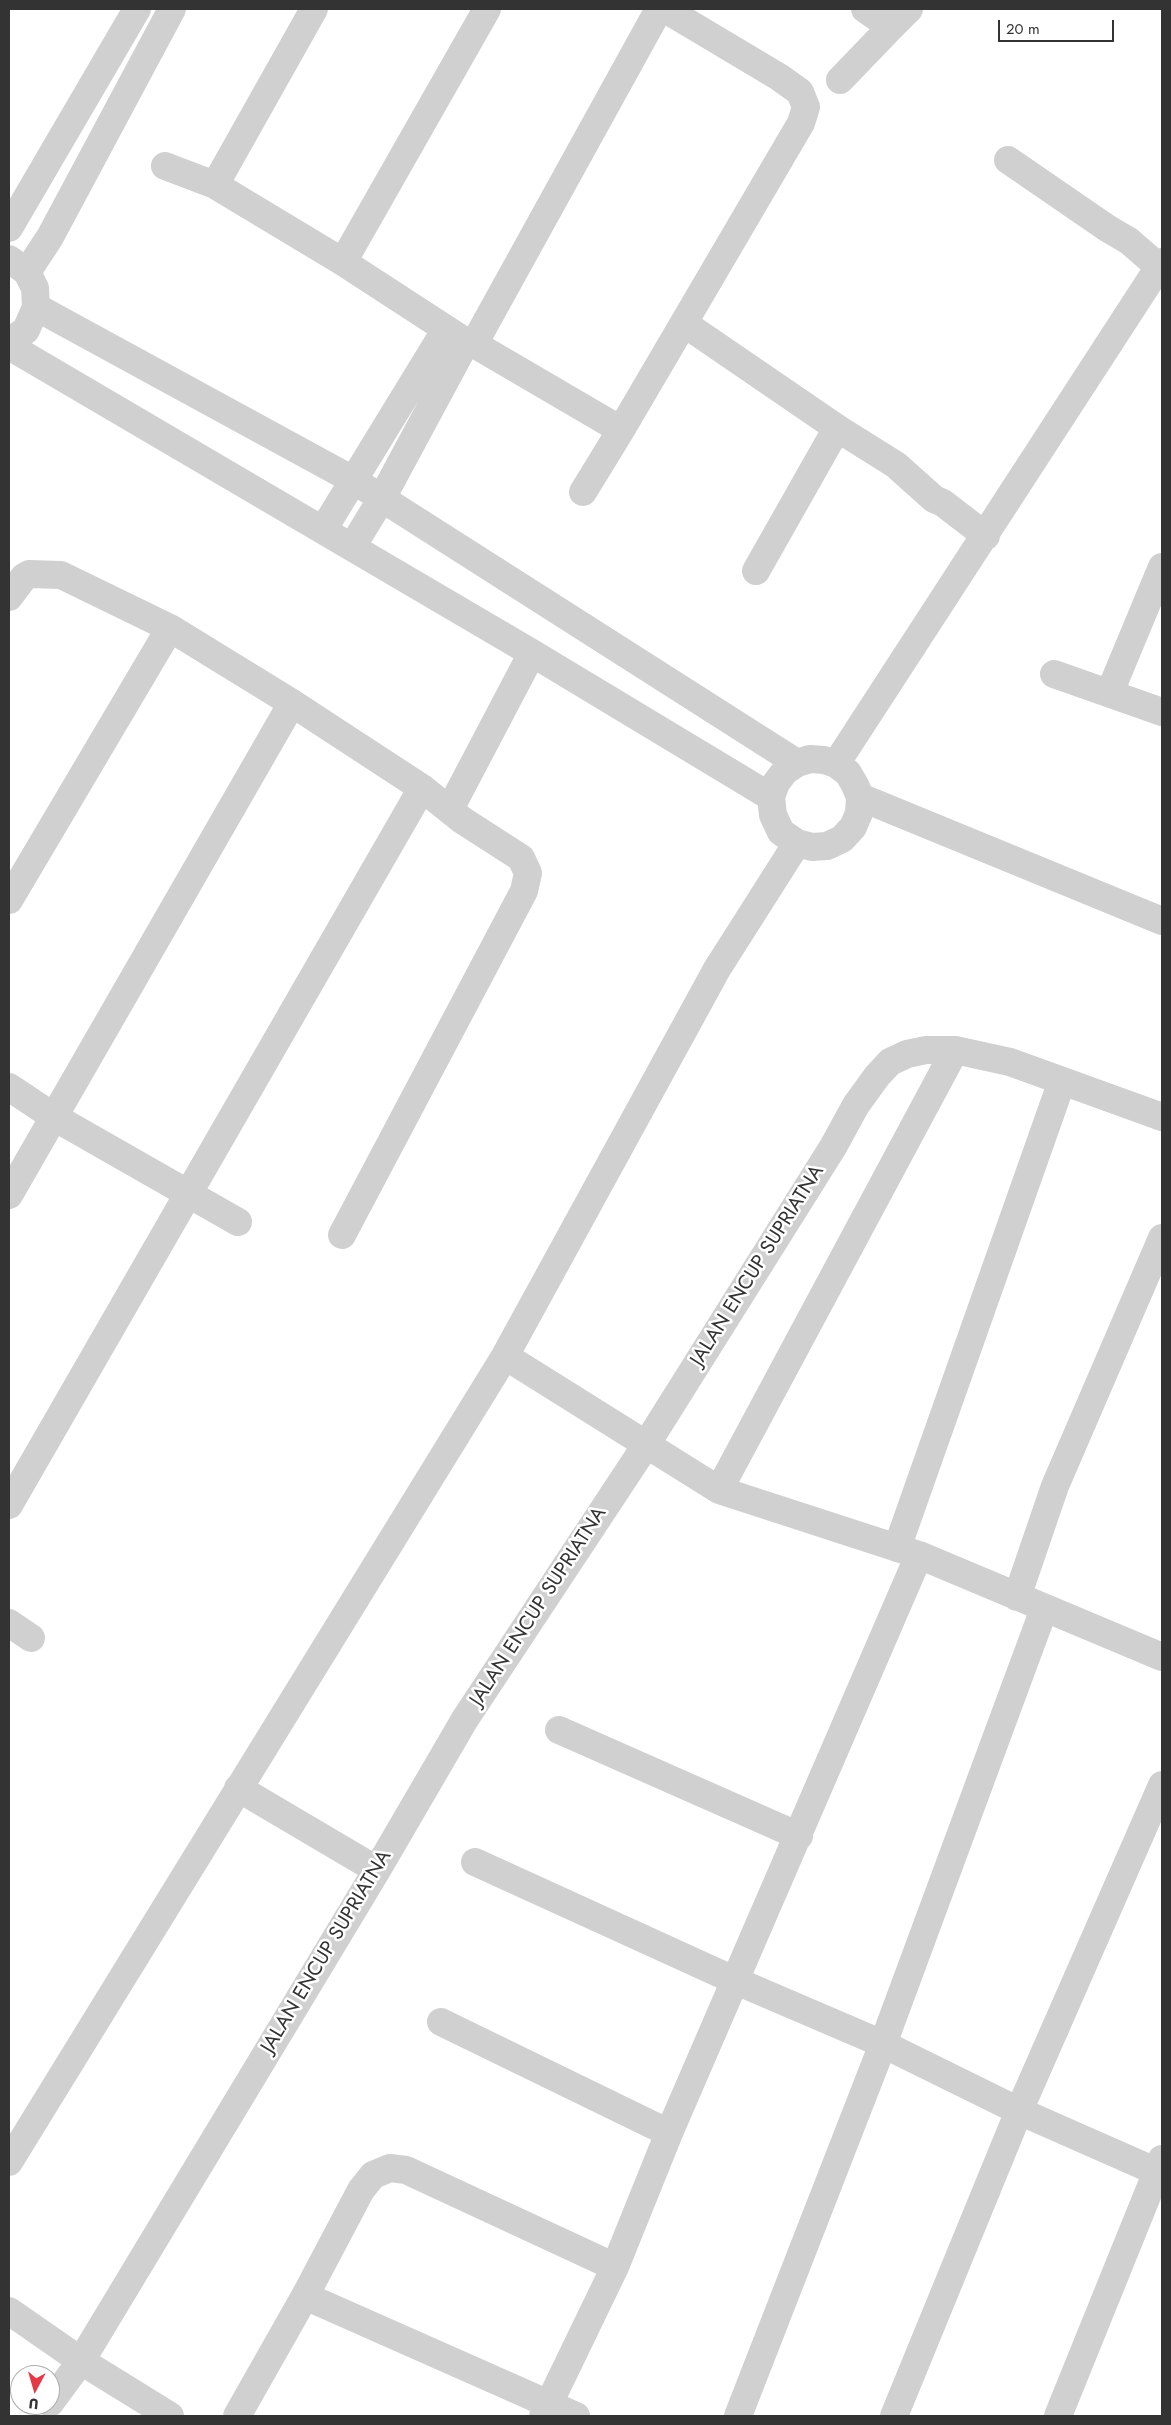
<!DOCTYPE html>
<html>
<head>
<meta charset="utf-8">
<style>
  body { margin:0 }
  #map { position:relative; width:1171px; height:2425px; overflow:hidden; background:#fff; font-family:Jost,sans-serif }
  canvas { display:block }
  .frame { position:absolute; inset:0; border:10px solid #333; pointer-events:none }
  .north { position:absolute; left:10px; top:2365px; width:50px; height:50px; box-sizing:border-box; background:#fff; border:1px solid #adadad; border-radius:50%; rotate:186deg; font-size:14px; font-weight:700; line-height:20px; text-align:center; color:#333 }
  .north::after { content:''; display:block; margin:auto; width:18px; height:22px; background:#e63946; clip-path:polygon(50% 0,100% 100%,50% 72%,0 100%) }
  .scale { position:absolute; left:998px; top:20px; width:116px; height:22px; box-sizing:border-box; border:2px solid #333; border-top:0; padding-left:6px; font-size:15px; line-height:18px; white-space:nowrap; color:#333; -webkit-text-stroke:4px #fff; paint-order:stroke }
</style>
</head>
<body>
<div id="map">
<canvas width="1171" height="2425"></canvas>
<div class="frame"></div>
<div class="north">U</div>
<div class="scale">20 m</div>
</div>
<script>
const ctx = document.querySelector('canvas').getContext('2d');
ctx.lineJoin = 'round';
const toPath = rows => new Path2D(rows.map(r => 'M' + r).join(''));
function strokePath(path, color, width, dash) { ctx.strokeStyle = color; ctx.lineWidth = width; ctx.lineCap = dash ? 'butt' : 'round'; ctx.setLineDash(dash || []); ctx.stroke(path); }
function drawText(font, color, halo, rows, align = 'center') {
  ctx.font = font + ' Jost,sans-serif'; ctx.lineWidth = 5; ctx.setLineDash([]); ctx.textBaseline = 'middle'; ctx.strokeStyle = halo; ctx.fillStyle = color; for (const [text, x, y, turn = 0] of rows) {
    ctx.save(); ctx.translate(x, y); ctx.rotate((+turn || 0) * Math.PI / 180); ctx.textAlign = isNaN(turn) ? turn : align; if (halo) ctx.strokeText(text, 0, 0); ctx.fillText(text, 0, 0); ctx.restore();
  }
}
strokePath(toPath([
  [865,9,891,27,909,9],
  [840,80,891,27],
  [1008,160,1107,228,1129,241,1159,267],
  [165,166,215,185,343,262,466,342,474,344,621,430,583,492],
  [215,185,314,9],
  [9,228,137,9],
  [9,259,27,272,35,288,36,307,26,330,9,342],
  [343,262,487,9],
  [27,272,50,237,172,9],
  [36,307,353,480,797,763,810,759,824,760,836,764,848,773,855,785,860,797,859,813,853,827,842,839,827,846,812,847,797,843,781,832,773,815,771,797,776,783,785,771,797,763],
  [685,324,837,428,756,571],
  [474,344,659,9],
  [9,346,532,653,771,797],
  [837,428,896,465,934,499,943,503,986,536],
  [621,430,801,123,806,107,800,92,779,77,665,9],
  [323,530,446,329],
  [352,547,382,498,466,342],
  [9,597,24,577,29,574,61,575,170,628,292,703,422,788,462,820,521,858,528,873,524,891,342,1235],
  [1054,674,1162,712],
  [1110,692,1162,567],
  [836,764,1162,262],
  [860,797,1162,921],
  [450,809,532,653],
  [9,900,170,628],
  [9,1087,54,1117,238,1222],
  [9,1195,292,703],
  [505,1356,719,1490,919,1555,1162,1657],
  [719,1490,955,1050],
  [9,1505,422,788],
  [897,1548,1062,1081],
  [1017,1597,1055,1486,1162,1238],
  [9,1623,31,1638],
  [559,1730,799,1836],
  [238,1788,377,1870],
  [475,1862,736,1981,883,2044,1019,2111,1162,2174],
  [441,2022,669,2133],
  [9,2162,505,1356,717,969,797,843],
  [305,2296,576,2416],
  [9,2311,81,2361,170,2416],
  [50,2403,81,2361,377,1870,465,1719,646,1445,833,1147,856,1105,877,1076,890,1062,907,1054,926,1050,955,1050,1010,1062,1162,1117],
  [237,2416,305,2296,361,2190,373,2175,390,2168,406,2170,615,2267],
  [543,2416,615,2267,669,2133,919,1555],
  [738,2416,883,2044,1044,1609],
  [894,2416,1019,2111,1162,1785],
  [1058,2416,1162,2159]
]), '#d0d0d0', 28);
drawText('20px', '#333', '#fff', [
  ["JALAN ENCUP SUPRIATNA",758,1266,-58],
  ["JALAN ENCUP SUPRIATNA",539,1607,-57],
  ["JALAN ENCUP SUPRIATNA",327,1952,-59]
]);
</script>
</body>
</html>
